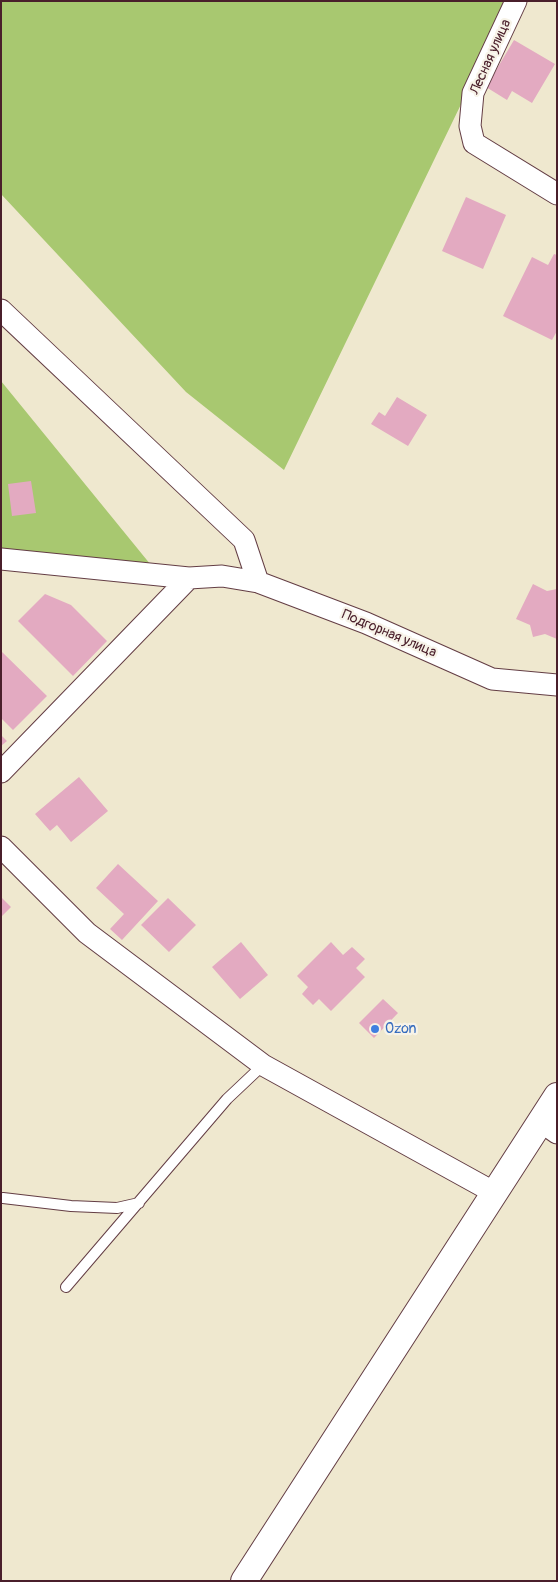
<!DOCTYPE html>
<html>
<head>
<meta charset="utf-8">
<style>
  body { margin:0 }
  #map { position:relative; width:558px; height:1582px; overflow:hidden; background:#efe8cf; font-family:Pangolin,sans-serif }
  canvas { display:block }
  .frame { position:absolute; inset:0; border:2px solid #4a1f2b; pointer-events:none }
</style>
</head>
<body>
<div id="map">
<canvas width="558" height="1582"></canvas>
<div class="frame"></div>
</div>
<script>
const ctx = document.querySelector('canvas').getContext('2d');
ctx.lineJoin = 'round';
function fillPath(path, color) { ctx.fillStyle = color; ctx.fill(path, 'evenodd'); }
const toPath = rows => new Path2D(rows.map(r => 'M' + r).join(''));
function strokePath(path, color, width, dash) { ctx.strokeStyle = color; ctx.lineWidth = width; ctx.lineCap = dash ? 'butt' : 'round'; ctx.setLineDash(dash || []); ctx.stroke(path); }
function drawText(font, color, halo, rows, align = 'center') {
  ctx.font = font + ' Pangolin,sans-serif'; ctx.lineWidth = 4.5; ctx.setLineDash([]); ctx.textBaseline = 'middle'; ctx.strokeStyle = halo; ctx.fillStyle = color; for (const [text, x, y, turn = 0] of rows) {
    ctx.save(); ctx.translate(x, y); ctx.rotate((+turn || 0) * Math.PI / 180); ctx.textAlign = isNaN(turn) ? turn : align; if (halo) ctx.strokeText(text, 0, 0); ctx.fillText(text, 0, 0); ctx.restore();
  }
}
fillPath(toPath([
  [1,1,511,1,284,470,186,392,1,194],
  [1,381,155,570,1,556]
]), '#a8c870');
fillPath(toPath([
  [514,40,555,64,532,103,512,91,507,100,486,87],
  [466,197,506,215,483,269,442,251],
  [554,254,557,255,557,331,552,340,503,316,532,257,548,265],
  [397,397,427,415,408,446,371,424,379,412,385,416],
  [31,481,36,513,12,516,8,484],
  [533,584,547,591,557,589,557,639,545,634,533,637,530,625,516,619],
  [45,594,71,605,107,641,73,676,18,621],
  [1,651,47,696,13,730,1,718],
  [1,735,7,741,1,746],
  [79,777,108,811,71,842,57,825,50,831,35,814],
  [118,864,158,901,122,940,110,929,124,914,96,888],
  [1,897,11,907,1,917],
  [168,898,196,925,169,952,141,925],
  [241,942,268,975,240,999,212,967],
  [331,942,343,955,352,947,365,959,356,968,365,977,331,1011,319,999,313,1005,302,994,308,987,297,976],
  [383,999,398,1013,374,1038,359,1023]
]), '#e3aac1');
const service = toPath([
  [3,1198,71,1206,117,1208,139,1203],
  [66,1287,227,1099,263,1065]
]);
const minor = toPath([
  [516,1,473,93,470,126,474,143,557,194],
  [1,310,244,540,258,582],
  [1,559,189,578],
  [1,772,189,578,222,576,258,582,366,623,492,679,557,685],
  [1,847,87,933,263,1065,495,1193],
  [540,1121,557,1133]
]);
const tertiary = toPath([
  [244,1581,557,1096]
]);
strokePath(service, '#633d44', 12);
strokePath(minor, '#633d44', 23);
strokePath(tertiary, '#633d44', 28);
strokePath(service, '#fff', 10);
strokePath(minor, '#fff', 21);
strokePath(tertiary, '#fff', 26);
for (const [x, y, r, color] of [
  [375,1029,5,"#3f7fe0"]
]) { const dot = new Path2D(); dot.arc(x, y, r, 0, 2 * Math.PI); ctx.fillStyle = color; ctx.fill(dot); strokePath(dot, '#f7f3e8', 2); }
drawText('14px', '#4a1f2b', '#f7f3e8', [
  ["Лесная улица",491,57,-66],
  ["Подгорная улица",389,634,23]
]);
drawText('14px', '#366cbe', '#f7f3e8', [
  ["Ozon",385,1029]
], 'left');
</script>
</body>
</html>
